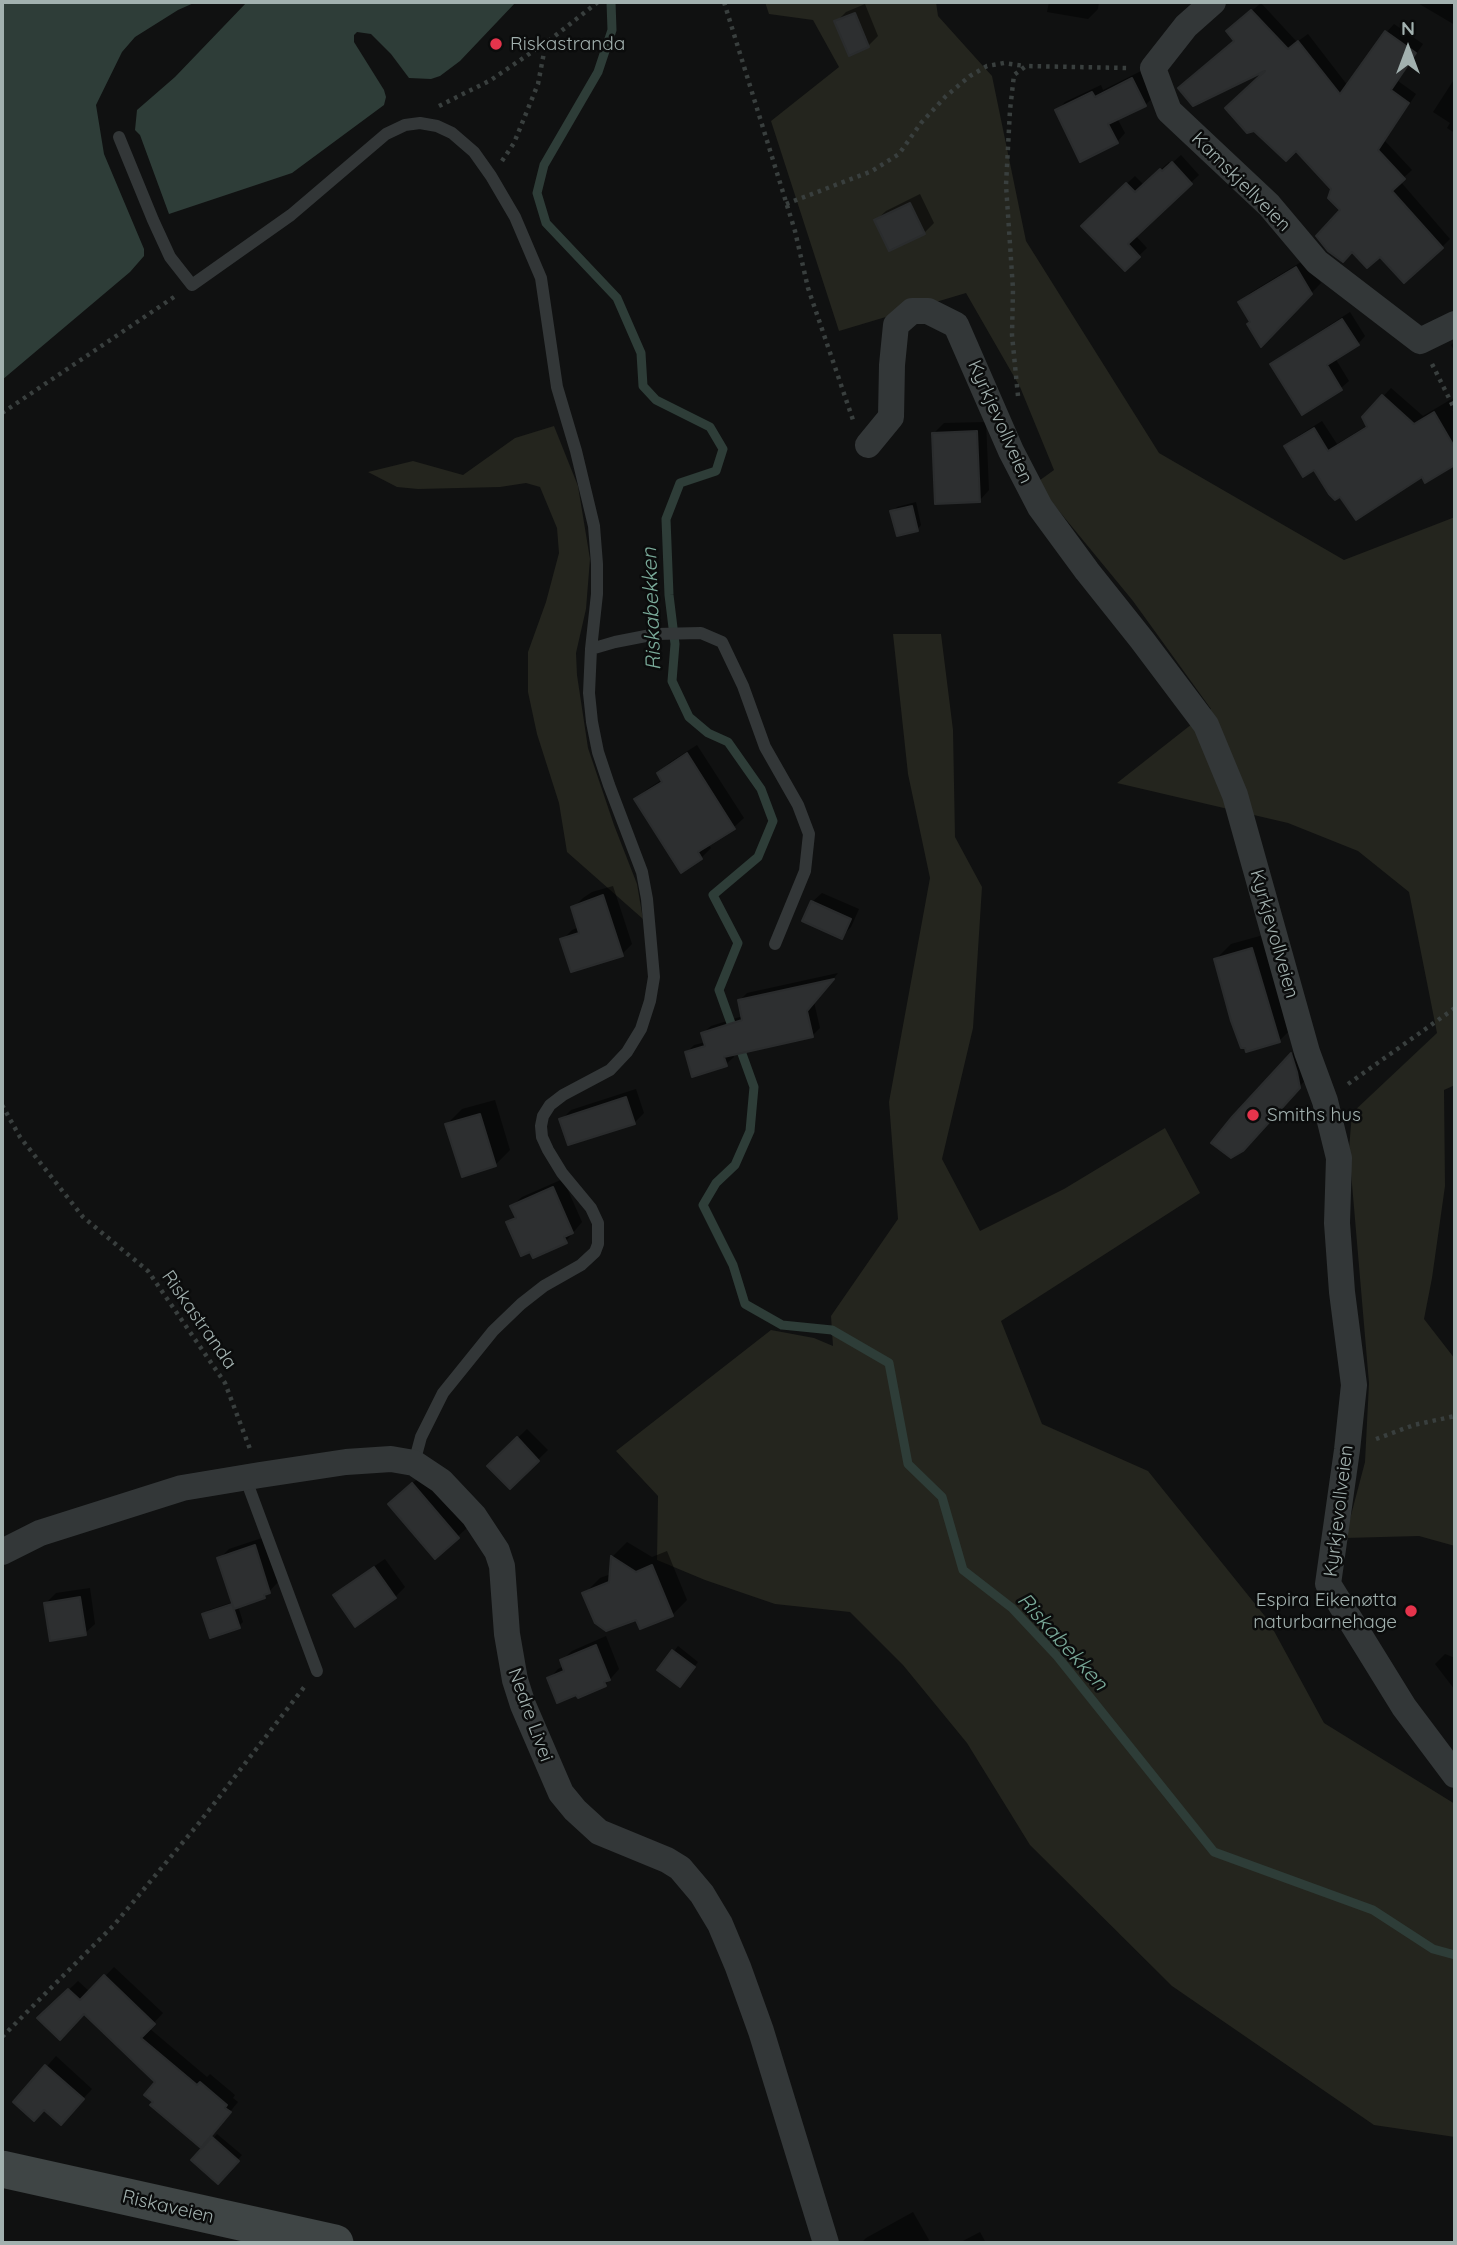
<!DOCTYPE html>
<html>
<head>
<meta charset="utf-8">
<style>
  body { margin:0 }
  #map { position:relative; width:1457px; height:2245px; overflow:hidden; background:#101111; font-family:Quicksand,sans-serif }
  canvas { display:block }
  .frame { position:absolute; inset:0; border:4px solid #a2b1af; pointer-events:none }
  .north { position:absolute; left:1373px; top:14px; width:70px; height:70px; -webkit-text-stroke:5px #0b0c0c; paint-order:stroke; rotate:0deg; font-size:19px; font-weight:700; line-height:28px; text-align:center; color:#a2b1af }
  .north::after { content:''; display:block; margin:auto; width:24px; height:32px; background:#a2b1af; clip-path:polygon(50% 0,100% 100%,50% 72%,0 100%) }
</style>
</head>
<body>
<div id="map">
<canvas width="1457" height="2245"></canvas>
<div class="frame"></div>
<div class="north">N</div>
</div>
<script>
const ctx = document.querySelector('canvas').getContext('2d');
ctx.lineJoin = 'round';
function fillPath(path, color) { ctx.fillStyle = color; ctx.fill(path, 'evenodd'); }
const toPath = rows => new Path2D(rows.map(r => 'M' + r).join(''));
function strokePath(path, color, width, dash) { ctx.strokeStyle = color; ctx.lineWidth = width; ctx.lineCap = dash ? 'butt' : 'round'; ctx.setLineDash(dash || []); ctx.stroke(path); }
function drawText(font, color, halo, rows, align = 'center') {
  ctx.font = font + ' Quicksand,sans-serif'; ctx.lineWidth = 5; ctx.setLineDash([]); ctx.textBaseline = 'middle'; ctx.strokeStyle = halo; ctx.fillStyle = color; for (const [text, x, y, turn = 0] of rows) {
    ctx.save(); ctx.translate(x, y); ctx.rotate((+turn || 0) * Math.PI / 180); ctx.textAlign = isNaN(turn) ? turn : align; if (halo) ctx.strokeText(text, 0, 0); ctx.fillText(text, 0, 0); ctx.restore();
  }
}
fillPath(toPath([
  [765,2,936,2,938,16,992,76,1026,241,1159,453,1344,560,1455,517,1455,1085,1444,1090,1445,1186,1432,1278,1424,1319,1455,1359,1455,1546,1419,1536,1345,1538,1365,1462,1369,1383,1349,1149,1352,1113,1437,1033,1409,892,1358,851,1288,823,1117,783,1211,709,1133,601,1036,483,1054,470,1020,387,966,293,839,331,771,121,839,67,813,20,769,14],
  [554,426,578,486,590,559,586,609,576,653,577,675,588,748,614,825,637,884,643,919,567,852,559,803,537,734,528,692,528,652,546,602,559,553,557,528,540,487,526,483,500,487,418,489,397,487,368,472,413,461,463,475,515,438],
  [893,634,941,634,953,730,955,837,982,887,973,1028,942,1159,980,1231,1064,1189,1165,1128,1200,1193,1001,1321,1042,1424,1148,1471,1268,1620,1324,1723,1455,1804,1455,2137,1374,2125,1172,1986,1030,1845,967,1743,903,1665,850,1612,775,1604,705,1580,657,1560,658,1496,616,1451,771,1330,814,1338,833,1346,831,1316,898,1219,889,1102,930,878,908,774]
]), '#24251e');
fillPath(toPath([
  [2,2,196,2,178,10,135,37,122,52,96,105,104,154,144,249,144,256,130,272,2,380],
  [247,2,516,2,460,61,440,76,431,79,409,78,391,54,371,34,357,32,354,35,354,42,384,90,386,97,384,105,292,173,169,214,140,135,135,130,137,110,175,77]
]), '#2e3d38');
fillPath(toPath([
  [1049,2,1099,2,1098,9,1088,19,1047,12],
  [1416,2,1455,2,1455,25],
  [1261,3,1297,42,1308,34,1348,86,1386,33,1394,24,1423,44,1398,81,1416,94,1385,141,1412,170,1400,181,1450,239,1442,247,1342,211,1271,67,1236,40,1237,23],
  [865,4,878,36,868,46,837,21,846,12],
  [1141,71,1154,97,1145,105,1117,118,1125,133,1117,142,1057,111,1065,102,1101,85,1103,90],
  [1455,78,1455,133,1447,128,1450,123,1433,112],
  [1181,155,1199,175,1135,235,1147,248,1125,269,1083,226,1135,176,1144,185,1169,162,1171,164],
  [920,194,934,223,924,233,876,220,886,211],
  [1306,259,1321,283,1262,344,1252,321,1240,302,1250,293],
  [1350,312,1365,336,1358,344,1335,358,1349,381,1341,388,1303,413,1272,364,1280,357],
  [1455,341,1455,352,1451,345],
  [1391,388,1423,416,1455,397,1455,423,1454,424,1455,463,1425,480,1422,475,1341,494,1314,467,1286,447,1295,438,1322,421,1337,444,1368,425,1364,417],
  [986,422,989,490,980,500,934,433,944,423],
  [916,502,921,525,917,530,892,512,897,507],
  [697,745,744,818,734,827,708,844,711,848,701,858,636,799,646,790,663,779,659,773,669,763],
  [613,886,632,944,622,954,562,940,572,930,579,927,573,908,583,898,592,892],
  [822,893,859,909,851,927,841,937,812,902],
  [1267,934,1295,1025,1280,1040,1247,1050,1216,959,1231,944],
  [838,973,814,1002,820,1028,812,1036,732,1053,734,1057,726,1064,687,1052,694,1045,706,1042,703,1033,711,1026,743,1016,740,1000,747,993],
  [1300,1046,1308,1077,1252,1140,1233,1118],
  [636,1089,644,1113,634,1123,561,1120,571,1110],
  [495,1100,510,1150,495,1165,447,1124,462,1109],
  [563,1179,582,1222,566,1241,508,1223,516,1215,512,1206,522,1197],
  [527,1429,548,1450,510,1487,489,1466],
  [423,1474,468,1527,436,1556,400,1494],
  [265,1537,279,1581,264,1597,238,1606,243,1622,239,1626,204,1615,209,1610,233,1602,219,1559,229,1549],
  [627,1542,652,1557,667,1551,687,1600,672,1615,637,1617,584,1594,600,1578,611,1574,612,1557],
  [385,1559,405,1587,395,1597,335,1596,345,1586],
  [90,1588,95,1624,85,1633,46,1603,56,1593],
  [606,1636,619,1669,605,1685,549,1679,558,1669,564,1666,562,1660,572,1651],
  [678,1646,698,1662,684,1680,659,1670],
  [1445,1654,1455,1658,1455,1690,1435,1664],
  [114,1967,163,2013,149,2028,207,2077,210,2074,235,2095,233,2098,238,2102,209,2137,157,2082,84,2012,40,2018,78,1981,90,1992],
  [56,2056,92,2089,70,2113,16,2102],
  [217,2134,242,2155,218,2181,194,2160],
  [913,2212,929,2240,926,2243,861,2243,866,2238],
  [980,2232,986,2243,959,2243]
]), '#0007');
strokePath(toPath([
  [611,2,612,30,598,72,544,165,537,193,546,223,617,298,641,353,643,386,656,400,710,427,723,449,716,471,680,483,666,519,669,595,675,644,672,681,689,717,708,733,728,742,761,789,773,821,758,857,713,895,738,943,719,990,754,1087,750,1131,735,1165,716,1183,703,1205,733,1265,745,1304,782,1325,832,1330,889,1363,908,1464,942,1497,963,1570,1012,1608,1057,1656,1214,1852,1373,1910,1433,1949,1455,1955]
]), '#2e3d38', 9);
const building = toPath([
  [1251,10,1288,49,1298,41,1340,94,1385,31,1416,53,1391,90,1409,103,1378,150,1405,179,1392,191,1443,248,1404,283,1380,257,1367,268,1352,252,1343,262,1328,251,1316,236,1340,210,1328,198,1331,189,1296,151,1286,161,1254,131,1247,133,1225,108,1265,71,1193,106,1178,88,1234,41,1226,31,1251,10],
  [855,13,869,47,849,56,834,21,855,13],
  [1132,78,1146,106,1108,124,1118,143,1080,162,1055,110,1092,92,1095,97,1132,78],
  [1172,162,1192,184,1128,244,1140,257,1125,271,1081,226,1126,183,1135,192,1160,169,1162,171,1172,162],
  [910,203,925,234,889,251,874,220,910,203],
  [1296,267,1312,294,1261,347,1247,324,1250,322,1238,302,1296,267],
  [1342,319,1359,345,1327,365,1342,390,1302,415,1270,364,1342,319],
  [1382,395,1414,424,1434,412,1455,448,1455,465,1425,483,1422,477,1356,520,1340,497,1335,500,1329,494,1314,470,1303,477,1284,446,1314,428,1328,451,1367,427,1362,417,1382,395],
  [977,431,980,502,935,504,932,433,977,431],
  [912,506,918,531,897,536,890,511,912,506],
  [687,753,735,829,698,852,702,859,681,873,634,799,662,782,657,773,687,753],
  [603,895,623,956,571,972,560,939,579,933,571,907,603,895],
  [811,901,851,919,842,939,802,921,811,901],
  [1252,948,1280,1042,1246,1052,1245,1048,1241,1048,1231,1021,1214,959,1252,948],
  [834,979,807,1011,813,1037,724,1057,727,1066,692,1077,685,1052,705,1046,701,1033,742,1020,738,1000,834,979],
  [1291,1053,1297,1072,1300,1088,1243,1151,1231,1158,1211,1143,1232,1117,1291,1053],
  [626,1097,635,1124,568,1145,559,1119,626,1097],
  [480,1114,496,1166,462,1177,445,1124,480,1114],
  [553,1187,573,1233,564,1237,567,1243,533,1258,530,1252,521,1256,506,1222,516,1218,510,1206,553,1187],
  [517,1437,539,1461,510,1489,487,1466,517,1437],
  [412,1483,459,1538,435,1559,388,1504,412,1483],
  [255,1545,270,1593,264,1595,265,1598,234,1609,217,1558,255,1545],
  [611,1556,636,1572,652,1565,673,1616,640,1629,636,1620,606,1631,595,1623,582,1593,609,1582,611,1556],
  [374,1567,396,1598,355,1627,333,1595,374,1567],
  [80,1597,86,1635,50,1641,44,1603,80,1597],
  [232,1604,240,1628,210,1638,202,1614,232,1604],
  [596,1645,610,1680,604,1682,606,1686,578,1698,576,1695,557,1703,547,1678,564,1671,560,1660,596,1645],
  [672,1650,695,1667,680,1687,657,1670,672,1650],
  [104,1975,155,2024,141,2038,197,2085,200,2082,227,2105,225,2108,231,2112,201,2148,150,2105,153,2102,144,2095,155,2082,84,2014,60,2040,37,2018,68,1989,80,2000,104,1975],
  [45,2065,84,2099,61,2125,44,2110,34,2121,13,2102,45,2065],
  [212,2137,239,2161,218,2184,191,2160,212,2137]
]);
fillPath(building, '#2d2f30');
strokePath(building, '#2a2c2d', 2);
strokePath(toPath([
  [724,2,795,231,808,288,853,420],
  [439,106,491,80,551,39,598,2],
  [502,161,514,143,538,84,546,42],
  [786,204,872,171,899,154,921,123,946,96,970,76,987,66,1004,63,1025,66],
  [1432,364,1455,410],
  [1018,396,1012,335,1013,289,1006,185,1010,110,1014,75,1026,66,1128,68],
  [2,413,177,295],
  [1348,1084,1455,1008],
  [2,1105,20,1137,83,1217,148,1271,225,1383,250,1449],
  [1376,1439,1414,1425,1455,1416],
  [2,2037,114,1925,199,1823,305,1686]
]), '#393f3e', 4.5, [3.5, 5]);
strokePath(toPath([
  [119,137,153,220,170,257,192,285,291,215,386,134,405,125,420,123,437,126,452,133,474,152,491,176,515,217,541,278,557,387,576,451,594,526,597,564,597,594,591,649,589,693,592,722,598,752,609,785,642,872,647,899,654,977,650,1001,641,1029,627,1052,610,1070,563,1095,550,1105,543,1116,541,1126,542,1137,548,1150,562,1173,591,1208,598,1223,598,1244,595,1252,581,1265,544,1286,521,1304,493,1331,443,1393,421,1437,414,1463],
  [591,649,615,642,656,634,701,633,722,642,743,686,765,747,798,805,809,834,805,871,775,944],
  [245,1477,317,1671]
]), '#333738', 12);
strokePath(toPath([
  [1213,2,1186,26,1153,68,1169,111,1269,205,1317,262,1420,341,1455,324],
  [868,445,891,417,892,365,896,325,912,311,928,311,956,325,1011,451,1040,507,1087,571,1142,640,1206,725,1235,795,1307,1052,1325,1101,1339,1158,1337,1223,1342,1292,1354,1385,1347,1450,1328,1584,1404,1707,1455,1775],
  [2,1552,40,1533,182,1488,260,1475,346,1462,391,1459,414,1463,441,1481,474,1516,497,1551,502,1566,507,1634,515,1680,523,1705,561,1793,575,1810,599,1832,667,1860,680,1868,702,1894,720,1924,738,1967,761,2031,826,2243]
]), '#333738', 26);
strokePath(toPath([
  [2,2169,335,2243]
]), '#3f4545', 37);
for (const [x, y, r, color] of [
  [496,44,7,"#e5344c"],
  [1253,1115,7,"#e5344c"],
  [1411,1611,7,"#e5344c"]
]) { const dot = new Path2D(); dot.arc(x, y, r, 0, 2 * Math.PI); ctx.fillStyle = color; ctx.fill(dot); strokePath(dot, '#0b0c0c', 2.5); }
drawText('19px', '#a2b1af', '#0b0c0c', [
  ["Riskastranda",510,44],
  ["Smiths hus",1267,1115],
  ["Espira Eikenøtta",1397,1600,"right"],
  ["naturbarnehage",1397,1622,"right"]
], 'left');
drawText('19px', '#a2b1af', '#0b0c0c', [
  ["Kamskjellveien",1241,182,45],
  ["Kyrkjevollveien",1000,422,66],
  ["Kyrkjevollveien",1274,934,74],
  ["Riskastranda",199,1320,55],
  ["Kyrkjevollveien",1339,1511,-83],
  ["Nedre Livei",530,1715,70],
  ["Riskaveien",168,2207,13]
]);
drawText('italic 21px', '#7aab9a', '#0b0c0c', [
  ["Riskabekken",652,609,-92],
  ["Riskabekken",1062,1642,48]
]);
</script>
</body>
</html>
